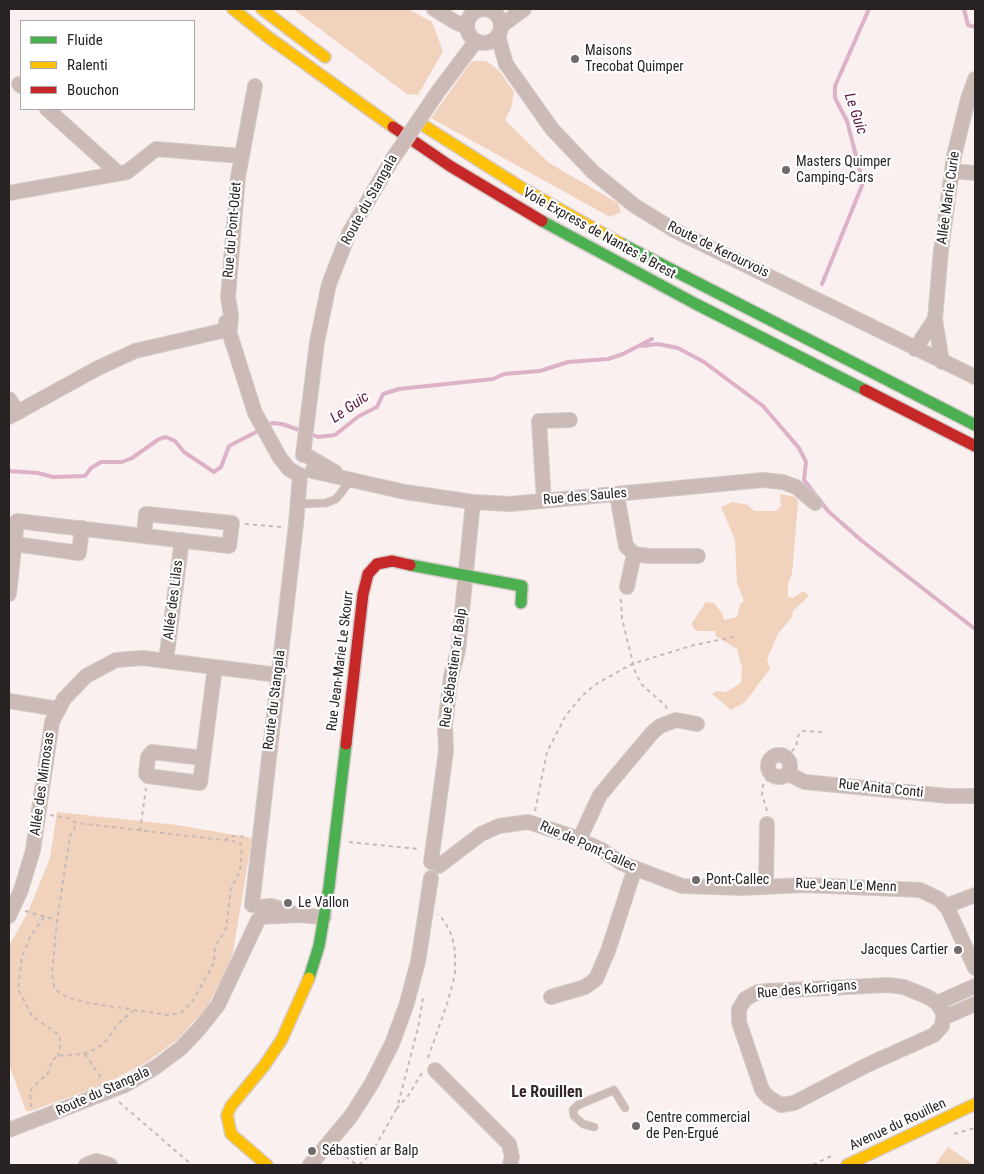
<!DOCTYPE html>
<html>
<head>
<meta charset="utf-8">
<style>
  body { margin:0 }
  #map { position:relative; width:984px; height:1174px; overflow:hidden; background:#faf0ef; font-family:"Roboto Condensed",sans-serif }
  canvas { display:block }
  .frame { position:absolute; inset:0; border:10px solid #292222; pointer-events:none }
  .legend { position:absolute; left:20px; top:20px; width:175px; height:90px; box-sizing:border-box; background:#fff; border:1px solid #a9a7a7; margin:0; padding:6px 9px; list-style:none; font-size:15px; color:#292222 }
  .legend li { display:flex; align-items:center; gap:10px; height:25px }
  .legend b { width:25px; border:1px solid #a9a7a7 }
</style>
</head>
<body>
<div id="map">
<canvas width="984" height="1174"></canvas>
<div class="frame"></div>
<ul class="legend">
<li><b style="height:6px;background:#4caf50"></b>Fluide</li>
<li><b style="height:6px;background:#ffc107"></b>Ralenti</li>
<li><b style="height:6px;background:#c62828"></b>Bouchon</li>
</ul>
</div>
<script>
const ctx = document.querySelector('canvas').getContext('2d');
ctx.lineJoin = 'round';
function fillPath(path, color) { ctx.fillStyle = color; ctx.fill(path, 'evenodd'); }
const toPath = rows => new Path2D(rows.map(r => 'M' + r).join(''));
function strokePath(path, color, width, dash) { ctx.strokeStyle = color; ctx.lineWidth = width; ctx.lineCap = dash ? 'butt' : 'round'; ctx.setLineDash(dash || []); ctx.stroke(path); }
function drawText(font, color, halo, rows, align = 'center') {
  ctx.font = font + ' "Roboto Condensed",sans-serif'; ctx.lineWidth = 4.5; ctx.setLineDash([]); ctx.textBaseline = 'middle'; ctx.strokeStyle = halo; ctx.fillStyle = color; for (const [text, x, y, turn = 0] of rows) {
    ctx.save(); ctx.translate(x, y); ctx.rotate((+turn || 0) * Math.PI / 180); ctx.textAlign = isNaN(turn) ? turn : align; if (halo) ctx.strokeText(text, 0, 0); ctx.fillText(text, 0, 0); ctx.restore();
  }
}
fillPath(toPath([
  [293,9,408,9,432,22,443,51,418,95,407,94],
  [472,61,485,61,491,64,501,73,514,92,511,108,505,120,549,163,618,203,621,212,610,217,431,118],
  [780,494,796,497,798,502,792,574,788,583,788,597,792,598,804,591,809,596,793,611,792,617,778,634,767,659,770,669,745,702,731,710,712,694,716,691,726,692,741,683,742,668,737,649,716,636,715,631,697,631,693,628,692,623,706,602,714,603,722,613,724,620,737,617,740,604,744,601,737,583,735,540,721,507,732,502,748,505,754,511,776,511,781,506],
  [57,812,177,825,252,838,233,952,227,970,208,1005,198,1017,178,1039,147,1062,105,1084,31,1111,26,1111,9,1064,9,946,28,912,50,858],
  [948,1147,974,1165,935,1165]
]), '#f0d2bd');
strokePath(toPath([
  [964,9,968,25,975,27],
  [822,284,863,183,847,121,835,98,835,86,869,9],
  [642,346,658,344,678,348,704,362,763,406,799,448,806,462,804,480,828,511,862,541,975,629],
  [266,425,273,423,282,424,302,431],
  [308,433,318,437,335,435,359,416,377,407,383,394,399,389,493,379,504,374,540,371,568,362,608,359,623,354,652,339],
  [9,471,38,473,53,477,85,476,91,468,101,462,122,462,132,458,159,439,166,437,175,441,184,452,214,472,221,467,229,446,260,430]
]), '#ddb1c7', 4);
const lane = toPath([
  [298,504,326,503,336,499,351,480],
  [594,1127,583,1124,574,1116,573,1110,578,1105,614,1090,625,1108]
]);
const street = toPath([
  '467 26a17 17 0 1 1 34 0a17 17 0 1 1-34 0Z',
  [434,9,455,22,467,27],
  [501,26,524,9],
  [498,36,506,64,552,129,593,172,635,206,674,230,975,377],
  [19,84,21,86],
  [437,93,476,41],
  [47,109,118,173],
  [952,171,975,173],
  [9,193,127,172,156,149,241,156],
  [226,322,255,413,280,458,289,469,296,473],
  [230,329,231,316,228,297,238,177,255,86],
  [915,349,935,319],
  [942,362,935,319,941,250,954,156,968,99,975,79],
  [9,399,18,412],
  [9,417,98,368,135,351,230,329],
  [303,455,317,342,329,284,349,233,392,160],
  [309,457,335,472],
  [312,471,405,492,473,502,510,504,763,480,783,482,796,487,815,503],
  [617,495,626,546,634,554,627,587],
  [544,501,539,421,570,420],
  [15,544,79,553,82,528],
  [634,554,649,556,698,556],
  [9,594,17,521,229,546,232,523,146,514,144,536],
  [166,660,182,540],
  [9,701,58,709],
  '768 766a11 11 0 1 1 22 0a11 11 0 1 1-22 0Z',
  [203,758,152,752,148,757,146,774,148,776,200,783,215,667],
  [788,774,805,782,948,796,975,796],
  [579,840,600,795,652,733,660,726,676,720,697,724],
  [431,862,446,751,445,726,451,676,458,651,473,502],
  [439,866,481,834,499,826,528,822,568,835,602,850,621,863,682,886,743,888,803,885,920,890,939,899,948,909,975,968],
  [766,886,767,824],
  [252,905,296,524,300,475],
  [946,906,975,895],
  [261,907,271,906,290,912],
  [9,916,21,890,33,850,52,722,64,699,86,676,116,660,143,658,278,675],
  [261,917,298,915,324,917],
  [888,985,904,987,928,997,937,1003,943,1012,943,1018,942,1026,934,1035,867,1065,794,1103,781,1105,768,1097,762,1090,739,1022,739,1009,745,999,758,992,768,991,888,985],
  [551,997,585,987,596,979,608,951,635,868],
  [937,1003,975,986],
  [943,1018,975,1004],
  [435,1070,509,1144,512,1157,510,1165],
  [9,1130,125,1085,156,1067,181,1048,199,1029,218,1005,258,920],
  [86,1165,96,1161,110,1165],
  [310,1165,351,1116,372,1083,392,1044,406,1006,418,962,431,878]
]);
const fast = toPath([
  [542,221,694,303,865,390],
  [620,243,975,425],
  [410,565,522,586,521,603],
  [309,978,319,946,329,887,346,744]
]);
const slow = toPath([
  [233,9,268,37,393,127],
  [262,9,325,57],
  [418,122,522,188,620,243],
  [267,1165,231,1134,227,1115,231,1106,264,1066,282,1039,309,978],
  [847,1165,975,1104]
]);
const jam = toPath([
  [393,127,450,166,542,221],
  [865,390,975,446],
  [346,744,363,594,368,574,377,564,392,561,410,565]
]);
strokePath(lane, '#d4cccb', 9);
strokePath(street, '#d4cccb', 16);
strokePath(fast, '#d4cccb', 14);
strokePath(slow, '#d4cccb', 14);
strokePath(jam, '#d4cccb', 14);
strokePath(toPath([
  [245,524,282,527],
  [621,599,622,619,635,671,641,684,666,706,667,710],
  [786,757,796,747,798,736,802,731,823,732],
  [535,811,547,752,566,715,582,696,596,684,632,664,694,645,734,637],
  [767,811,762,794,763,785,771,775],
  [50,815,67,818,77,823,232,841,240,843,242,846,240,872,231,888,226,929,215,946,214,963,192,1002,181,1013,167,1015,89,1003,67,997,57,991,54,986,52,974,57,920,70,836,77,823],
  [140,831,146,788],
  [225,840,231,836,248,837],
  [349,842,419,849],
  [25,911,57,920],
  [44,917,30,937,22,957,18,989,32,1016,59,1035,61,1044,58,1056],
  [85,1054,102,1079],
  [428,1058,447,1004,455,975,455,951,452,936,445,922,438,914],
  [422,1073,408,1096,397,1108,418,1028,423,998],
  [119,1102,192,1165],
  [31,1107,30,1093,32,1088,48,1073,52,1060,58,1056,83,1054,96,1049,106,1041,118,1024,133,1011],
  [954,1134,975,1128],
  [339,1152,357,1165],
  [359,1165,371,1154,397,1108],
  [813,1165,831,1156]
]), '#c7bab7', 2, [4, 4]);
strokePath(lane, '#cbbab5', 7);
strokePath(street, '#cbbab5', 14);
strokePath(fast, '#4caf50', 11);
strokePath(slow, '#ffc107', 11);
strokePath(jam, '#c62828', 11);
const streetBridge = toPath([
  [392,160,437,93]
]);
strokePath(streetBridge, '#d4cccb', 16, []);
strokePath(streetBridge, '#cbbab5', 14);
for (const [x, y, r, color] of [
  [575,59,5,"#726a6a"],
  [786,170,5,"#726a6a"],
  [696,880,5,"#726a6a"],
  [288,903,5,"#726a6a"],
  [958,950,5,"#726a6a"],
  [636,1126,5,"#726a6a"],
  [312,1151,5,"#726a6a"]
]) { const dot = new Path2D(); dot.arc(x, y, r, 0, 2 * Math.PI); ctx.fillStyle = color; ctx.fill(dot); strokePath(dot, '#fff', 2); }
drawText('14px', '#292222', '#fff', [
  ["Maisons",585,51],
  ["Trecobat Quimper",585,67],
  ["Masters Quimper",796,162],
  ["Camping-Cars",796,178],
  ["Pont-Callec",706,880],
  ["Le Vallon",298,903],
  ["Jacques Cartier",948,950,"right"],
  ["Centre commercial",646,1118],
  ["de Pen-Ergué",646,1134],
  ["Sébastien ar Balp",322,1151]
], 'left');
drawText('14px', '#292222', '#fff', [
  ["Allée Marie Curie",949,198,-82],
  ["Route du Stangala",370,200,-61],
  ["Rue du Pont-Odet",233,230,-85],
  ["Voie Express de Nantes à Brest",599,234,29],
  ["Route de Kerourvois",718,250,26],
  ["Rue des Saules",585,497,-5],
  ["Allée des Lilas",174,600,-83],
  ["Rue Jean-Marie Le Skourr",341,661,-83],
  ["Rue Sébastien ar Balp",454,668,-82],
  ["Route du Stangala",275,700,-83],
  ["Allée des Mimosas",43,784,-82],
  ["Rue Anita Conti",881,789,6],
  ["Rue de Pont-Callec",588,847,24],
  ["Rue Jean Le Menn",846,886,2],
  ["Rue des Korrigans",807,990,-5],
  ["Route du Stangala",103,1092,-24],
  ["Avenue du Rouillen",898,1125,-25]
]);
drawText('italic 15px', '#5b1642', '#fff', [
  ["Le Guic",855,114,71],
  ["Le Guic",350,408,-35]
]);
drawText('bold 16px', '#352828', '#fff', [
  ["Le Rouillen",547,1093]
]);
</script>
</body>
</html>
